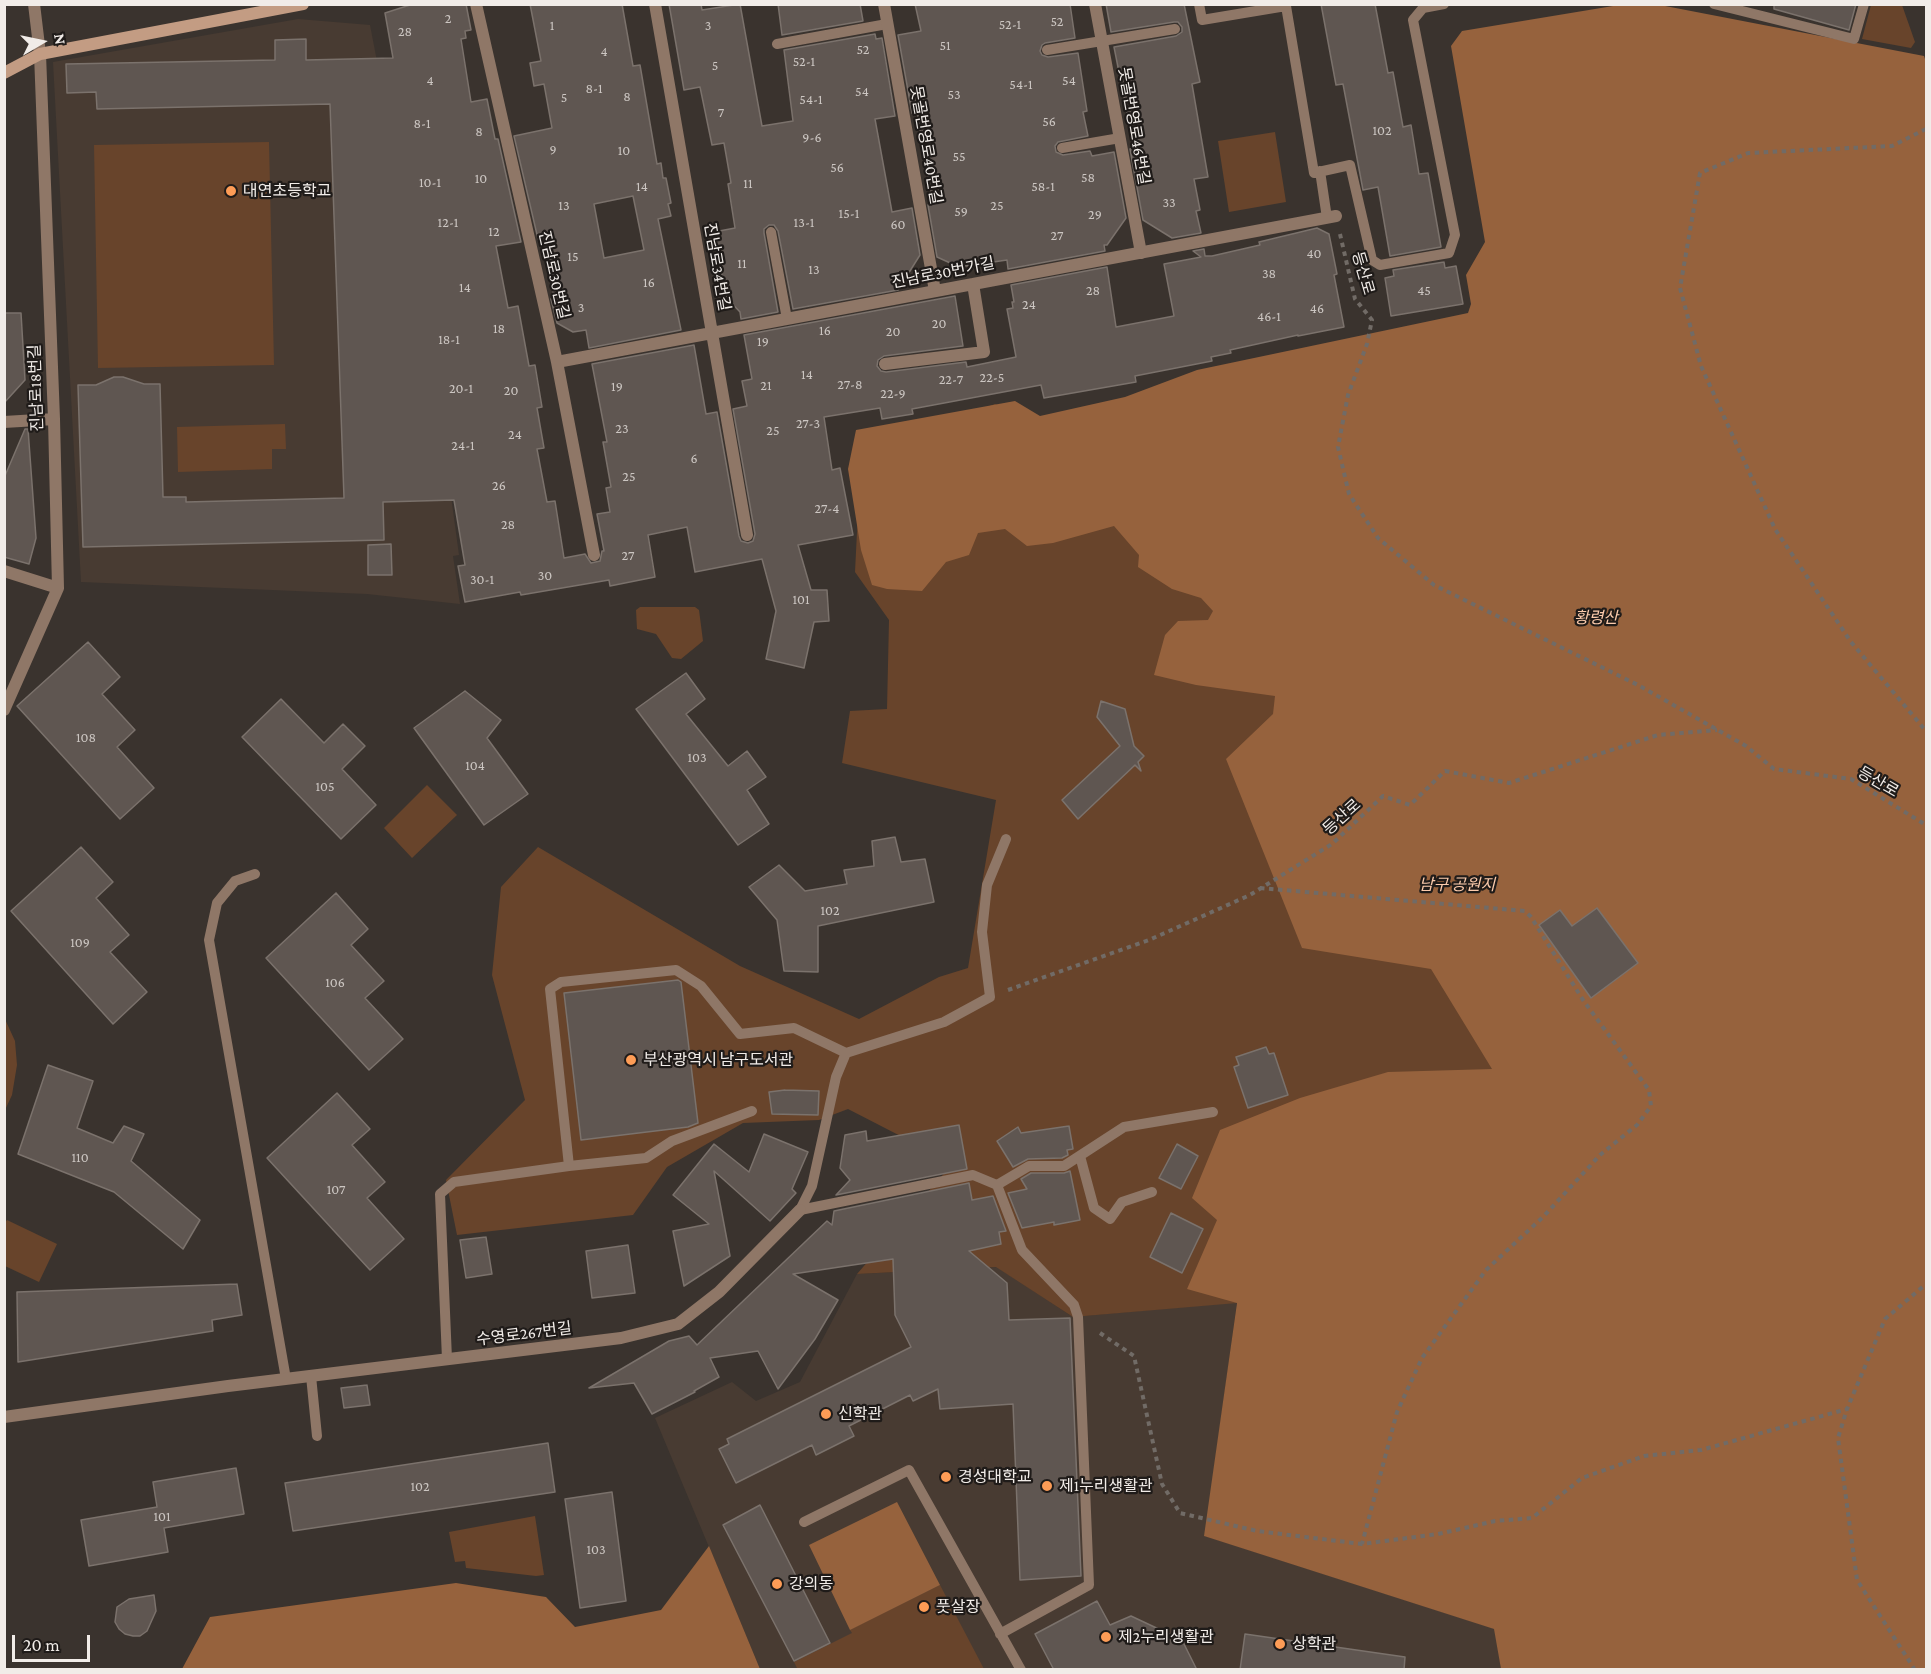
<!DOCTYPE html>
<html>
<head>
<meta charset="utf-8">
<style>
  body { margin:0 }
  #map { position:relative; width:1931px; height:1674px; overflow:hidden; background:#3a332e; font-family:"Crimson Pro",serif }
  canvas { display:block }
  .frame { position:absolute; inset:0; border:6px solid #f1ece8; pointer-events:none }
  .north { position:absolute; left:12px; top:12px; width:60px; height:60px; -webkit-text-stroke:4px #1f1b19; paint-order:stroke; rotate:81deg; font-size:16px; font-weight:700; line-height:24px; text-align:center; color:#f1ece8 }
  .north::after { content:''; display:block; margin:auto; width:21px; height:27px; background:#f1ece8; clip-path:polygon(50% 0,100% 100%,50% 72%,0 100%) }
  .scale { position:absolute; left:12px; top:1635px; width:78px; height:27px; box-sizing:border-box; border:3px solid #f1ece8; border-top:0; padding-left:8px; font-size:18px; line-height:21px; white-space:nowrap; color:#f1ece8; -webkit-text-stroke:4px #1f1b19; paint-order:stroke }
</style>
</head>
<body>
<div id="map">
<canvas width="1931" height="1674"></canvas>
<div class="frame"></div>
<div class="north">N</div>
<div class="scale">20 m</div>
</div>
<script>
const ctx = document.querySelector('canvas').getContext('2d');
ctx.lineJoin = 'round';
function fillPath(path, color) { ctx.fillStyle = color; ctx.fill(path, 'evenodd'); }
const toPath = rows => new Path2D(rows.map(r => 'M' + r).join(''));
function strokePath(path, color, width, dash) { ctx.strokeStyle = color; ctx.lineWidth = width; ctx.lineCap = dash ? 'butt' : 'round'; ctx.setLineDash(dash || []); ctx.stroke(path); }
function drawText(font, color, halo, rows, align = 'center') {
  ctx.font = font + ' "Crimson Pro","Noto Sans KR",serif'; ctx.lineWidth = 4.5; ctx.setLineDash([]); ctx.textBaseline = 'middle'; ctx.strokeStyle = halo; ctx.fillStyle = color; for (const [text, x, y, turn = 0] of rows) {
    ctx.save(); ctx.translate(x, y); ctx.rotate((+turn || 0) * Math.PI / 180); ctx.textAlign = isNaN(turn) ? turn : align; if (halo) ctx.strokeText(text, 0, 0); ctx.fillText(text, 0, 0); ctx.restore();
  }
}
fillPath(toPath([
  [298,19,370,25,427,320,459,555,453,556,460,604,367,594,81,582,53,62],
  [997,1267,1073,1317,1237,1302,1205,1536,1495,1629,1501,1669,760,1669,655,1418,732,1382,756,1401,800,1382,857,1274]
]), '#483b32');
fillPath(toPath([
  [1871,5,1902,5,1915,42,1911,48,1862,39],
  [1275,132,1286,202,1229,212,1218,141],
  [269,142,274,365,98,368,94,145],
  [995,404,1073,442,1165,412,1926,1484,1270,1500,1237,1303,1073,1317,996,1267,857,1274,953,1163,848,1109,819,1120,743,1123,667,1167,633,1215,457,1235,446,1180,525,1100,492,975,501,887,538,847,740,966,859,1019,939,977,968,968,996,800,842,763,850,711,887,709,889,620,855,572,861,451],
  [285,424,286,449,272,449,272,469,178,472,177,427],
  [640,607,695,607,699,610,703,641,681,659,672,658,656,634,637,629,636,610],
  [427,785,457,815,412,858,384,828],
  [4,1017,15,1041,17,1065,12,1095,5,1110],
  [7,1220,57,1244,39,1282,5,1266,4,1224],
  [535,1516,544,1575,536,1576,466,1568,465,1561,455,1562,449,1532],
  [940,1585,984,1669,798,1670,794,1662,852,1633,850,1630,853,1628]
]), '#68442b');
fillPath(toPath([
  [1619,5,1660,5,1924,56,1926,62,1926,1669,1501,1669,1494,1629,1204,1536,1237,1303,1187,1289,1217,1220,1192,1198,1220,1130,1300,1098,1388,1072,1492,1069,1431,969,1302,948,1226,759,1273,714,1275,696,1196,685,1154,675,1165,635,1178,621,1208,620,1213,611,1201,598,1172,589,1138,567,1139,555,1114,526,1053,543,1027,546,1005,529,978,533,969,555,946,562,922,591,887,589,872,585,861,550,848,469,856,430,1015,401,1040,416,1125,397,1197,370,1468,313,1471,304,1466,275,1485,242,1451,46,1462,31],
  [897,1502,940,1585,850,1630,809,1545],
  [709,1546,760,1669,182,1669,210,1617,456,1583,546,1597,575,1627,661,1610]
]), '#96623d');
const building = toPath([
  [413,4,466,4,471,30,465,31,466,38,461,39,471,102,487,99,495,139,498,139,521,242,496,246,508,308,518,306,529,366,535,365,542,407,537,408,544,448,537,449,547,502,555,501,564,558,585,554,591,563,600,561,602,551,604,551,597,514,610,512,606,488,611,487,603,442,607,442,592,364,694,345,706,414,717,412,739,536,741,541,748,543,753,541,755,534,733,409,747,406,742,381,752,379,744,335,955,296,963,346,884,356,878,360,877,366,881,371,886,372,966,362,967,367,1016,357,1007,309,1013,308,1012,302,1014,302,1011,285,1107,267,1116,327,1174,316,1164,264,1201,257,1193,251,1204,249,1205,256,1212,256,1260,245,1259,242,1317,228,1329,234,1337,274,1334,275,1344,327,1298,336,1298,335,1230,350,1231,353,1211,357,1212,361,1135,376,1136,382,1044,398,1041,385,912,409,913,414,882,419,880,408,824,417,832,470,840,468,853,535,798,545,811,590,827,590,829,621,814,622,804,668,766,659,776,611,762,559,695,572,687,527,648,535,655,577,610,586,609,580,521,595,520,592,465,602,458,566,465,565,454,500,383,502,384,540,83,547,78,385,96,385,114,377,123,377,144,384,160,384,163,497,186,497,186,502,344,498,330,104,97,109,96,92,67,93,66,64,275,60,275,40,306,39,306,60,393,58,385,13,413,4],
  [530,4,622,4,633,66,640,65,657,164,661,163,663,178,666,178,671,203,668,204,671,216,658,219,681,330,589,348,586,330,573,332,557,323,551,299,554,299,553,292,556,292,546,237,538,239,514,136,552,128,544,84,534,86,530,63,541,61,530,4],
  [633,196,644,250,604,258,594,204,633,196],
  [669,4,701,4,702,10,740,4,762,126,793,121,784,50,875,34,876,39,882,38,895,116,875,119,892,212,912,208,920,255,898,290,793,309,778,231,774,225,769,225,764,229,764,233,778,312,741,319,740,312,726,297,714,232,735,228,728,184,731,183,724,143,712,145,700,87,684,90,669,4],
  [778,4,860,4,863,21,782,35,778,4],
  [915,4,1070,4,1075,38,1045,43,1042,45,1040,51,1042,55,1048,57,1078,53,1087,111,1083,112,1088,136,1058,142,1055,146,1056,152,1063,155,1090,151,1092,156,1114,152,1126,218,1107,245,1104,245,1105,251,1008,269,1007,260,959,267,937,257,928,205,933,204,917,112,912,113,898,35,921,31,915,4],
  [1106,4,1184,4,1200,82,1192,84,1208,177,1194,179,1200,210,1196,211,1201,233,1172,238,1143,220,1130,149,1134,148,1114,47,1176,36,1182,32,1182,27,1178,22,1174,22,1111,32,1106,4],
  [1321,4,1375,4,1388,73,1393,72,1403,127,1411,125,1419,174,1428,173,1441,247,1390,256,1378,187,1363,190,1343,84,1336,85,1321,4],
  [1774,4,1856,4,1849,30,1774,9,1774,4],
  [1444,262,1445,268,1456,266,1463,304,1391,316,1385,278,1394,276,1393,270,1444,262],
  [4,313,21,313,25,380,4,403,4,313],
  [25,429,28,429,36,538,29,564,4,557,4,478,25,429],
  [391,544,392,575,368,575,368,545,391,544],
  [88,642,120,677,102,694,135,730,117,747,154,788,120,819,17,706,88,642],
  [686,673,705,699,686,714,728,766,747,751,766,777,747,790,769,824,738,845,636,709,686,673],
  [465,691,501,720,487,738,528,794,484,825,414,728,465,691],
  [281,699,324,743,343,724,365,746,342,769,376,805,341,839,242,737,281,699],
  [1101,701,1125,709,1134,746,1144,756,1138,762,1141,771,1135,765,1078,819,1062,800,1120,746,1097,717,1101,701],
  [895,837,901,862,925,859,934,902,818,926,818,972,784,971,777,920,749,887,779,865,805,891,847,884,844,870,874,866,872,841,895,837],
  [81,847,113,882,96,898,129,935,110,952,147,992,113,1024,11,911,81,847],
  [336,893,368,929,351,945,384,981,365,998,403,1039,369,1070,266,958,336,893],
  [1597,908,1638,963,1591,998,1539,925,1560,910,1572,926,1597,908],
  [678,980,681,982,698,1123,688,1127,581,1140,564,993,678,980],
  [1266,1047,1269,1054,1274,1053,1288,1095,1248,1108,1234,1067,1239,1065,1236,1057,1266,1047],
  [48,1065,93,1081,77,1128,113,1143,124,1126,144,1134,131,1161,200,1220,183,1249,114,1192,18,1154,48,1065],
  [785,1090,819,1091,818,1115,772,1114,769,1092,785,1090],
  [337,1093,370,1129,352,1145,385,1182,367,1198,404,1239,370,1270,267,1158,337,1093],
  [959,1125,967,1169,836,1195,850,1180,840,1168,845,1135,866,1131,867,1141,959,1125],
  [1069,1126,1073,1149,1067,1150,1068,1155,1062,1158,1028,1159,1013,1167,997,1141,1018,1127,1021,1133,1069,1126],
  [764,1134,808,1152,792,1189,796,1193,770,1221,714,1171,730,1256,684,1286,673,1231,709,1224,673,1195,714,1144,749,1172,764,1134],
  [1177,1144,1198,1156,1181,1189,1159,1178,1177,1144],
  [1070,1171,1080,1220,1054,1225,1054,1222,1022,1228,1008,1193,1027,1189,1021,1179,1031,1173,1064,1173,1070,1171],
  [969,1183,972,1200,993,1196,1006,1231,999,1232,1001,1244,969,1251,1007,1283,1009,1320,1070,1318,1081,1576,1020,1580,1013,1404,940,1409,938,1389,913,1401,910,1395,849,1426,854,1436,816,1455,812,1445,736,1483,719,1449,729,1444,727,1439,911,1347,895,1315,893,1259,793,1274,838,1300,815,1339,778,1389,758,1351,710,1358,719,1377,694,1391,695,1392,652,1414,634,1383,589,1388,669,1341,689,1336,697,1345,827,1221,832,1225,834,1211,969,1183],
  [1171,1213,1203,1229,1182,1273,1150,1257,1171,1213],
  [486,1237,492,1274,466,1278,460,1240,486,1237],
  [628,1245,635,1293,592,1298,586,1251,628,1245],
  [237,1284,242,1315,212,1320,213,1331,18,1362,17,1292,237,1284],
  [367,1385,370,1405,344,1408,341,1388,367,1385],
  [548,1443,555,1492,293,1531,285,1483,548,1443],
  [236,1468,244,1514,164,1528,168,1552,89,1566,81,1520,157,1507,153,1482,236,1468],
  [612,1492,626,1601,580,1608,565,1499,612,1492],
  [760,1505,830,1643,794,1661,723,1525,760,1505],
  [154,1595,156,1611,147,1631,140,1636,133,1636,125,1634,119,1629,115,1622,117,1607,129,1599,154,1595],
  [1097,1601,1110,1625,1131,1616,1182,1640,1197,1670,1054,1670,1035,1634,1097,1601],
  [1245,1634,1405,1657,1404,1670,1240,1670,1245,1634]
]);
fillPath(building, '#5f5651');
strokePath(building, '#7b726c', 1.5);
strokePath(toPath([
  [1926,129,1892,146,1748,153,1700,173,1680,288,1701,366,1775,529,1851,642,1926,731],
  [1340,234,1355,299,1372,320,1367,344,1348,395,1338,447,1349,494,1378,538,1434,585,1638,685,1746,746,1774,769,1851,779,1926,825],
  [1260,888,1525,911,1531,917,1583,1000,1649,1090,1651,1106,1637,1125,1600,1155,1543,1217,1486,1270,1422,1358,1397,1412,1362,1544],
  [1008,990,1149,940,1250,895,1332,844,1383,796,1410,805,1445,771,1509,783,1658,735,1717,730],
  [1100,1333,1134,1356,1162,1484,1180,1513,1257,1531,1362,1544,1438,1534,1495,1521,1532,1518,1582,1478,1644,1456,1701,1450,1847,1409],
  [1915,1670,1857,1580,1838,1438,1847,1409,1885,1319,1926,1284]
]), '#716b66', 4, [4.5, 4.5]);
strokePath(toPath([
  [1199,4,1202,20,1286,6,1314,173,1350,165,1372,260,1380,265,1449,253,1455,235,1413,20,1423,8,1444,4],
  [1714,4,1854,39,1864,4],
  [777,44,887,24],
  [1047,50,1175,29],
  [1062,148,1120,138],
  [1320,171,1327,218],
  [771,232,787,319],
  [255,874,235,881,217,903,209,940,286,1379],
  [1080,1156,1094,1208,1110,1219,1122,1202,1152,1192],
  [569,1166,550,989,561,982,676,970,701,986,740,1034,794,1028,846,1053],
  [997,1185,1022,1250,1074,1305,1078,1317,1089,1585,1000,1634],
  [800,1210,812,1186,836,1077,846,1053,944,1022,990,997,982,932,987,885,1006,839],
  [800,1210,973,1175,997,1185,1029,1166,1064,1166,1124,1127,1213,1112],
  [447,1359,440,1194,454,1182,569,1166,646,1158,672,1141,752,1111],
  [311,1376,317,1436],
  [804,1522,909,1470,1021,1670]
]), '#8f7767', 10);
strokePath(toPath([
  [476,4,557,362,594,555],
  [655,4,747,535],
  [884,4,935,291],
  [1095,4,1141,253],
  [557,362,1336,216],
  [885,364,984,352,973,284],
  [4,422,54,419],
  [4,571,58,588],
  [4,710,58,588,54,419,40,54,34,4],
  [4,1417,228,1386,621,1338,678,1324,719,1292,800,1210]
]), '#8f7767', 12);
strokePath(toPath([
  [4,73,40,54,303,4]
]), '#c39c83', 12);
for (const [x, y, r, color] of [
  [231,191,6,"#fd9c56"],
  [631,1060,6,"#fd9c56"],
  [826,1414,6,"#fd9c56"],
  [946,1477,6,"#fd9c56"],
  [1047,1486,6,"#fd9c56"],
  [777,1584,6,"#fd9c56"],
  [924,1607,6,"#fd9c56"],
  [1106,1637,6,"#fd9c56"],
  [1280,1644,6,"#fd9c56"]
]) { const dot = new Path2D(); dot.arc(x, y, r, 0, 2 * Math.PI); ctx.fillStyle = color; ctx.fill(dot); strokePath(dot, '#1f1b19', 2); }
drawText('14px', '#ccc6c2', null, [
  ["2",448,19],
  ["52",1057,22],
  ["52-1",1010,25],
  ["1",552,26],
  ["3",708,26],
  ["28",405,32],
  ["51",945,46],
  ["52",863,50],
  ["4",604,52],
  ["52-1",804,62],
  ["5",715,66],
  ["4",430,81],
  ["54",1069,81],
  ["54-1",1021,85],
  ["8-1",594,89],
  ["54",862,92],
  ["53",954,95],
  ["8",627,97],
  ["5",564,98],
  ["54-1",811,100],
  ["7",721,113],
  ["56",1049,122],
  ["8-1",422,124],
  ["102",1382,131],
  ["8",479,132],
  ["9-6",812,138],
  ["9",553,150],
  ["10",624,151],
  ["55",959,157],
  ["56",837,168],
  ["58",1088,178],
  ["10",481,179],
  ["10-1",430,183],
  ["11",748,184],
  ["14",642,187],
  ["58-1",1043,187],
  ["33",1169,203],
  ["13",564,206],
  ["25",997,206],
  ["59",961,212],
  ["15-1",849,214],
  ["29",1095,215],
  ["12-1",448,223],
  ["13-1",804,223],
  ["60",898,225],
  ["12",494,232],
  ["27",1057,236],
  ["40",1314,254],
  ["15",573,257],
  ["11",742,264],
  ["13",814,270],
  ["38",1269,274],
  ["16",649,283],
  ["14",465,288],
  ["28",1093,291],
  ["45",1424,291],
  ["24",1029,305],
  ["3",581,308],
  ["46",1317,309],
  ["46-1",1269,317],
  ["20",939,324],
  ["18",499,329],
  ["16",825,331],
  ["20",893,332],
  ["18-1",449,340],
  ["19",763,342],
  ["14",807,375],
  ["22-5",992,378],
  ["22-7",951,380],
  ["27-8",850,385],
  ["21",766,386],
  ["19",617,387],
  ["20-1",461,389],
  ["20",511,391],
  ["22-9",893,394],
  ["27-3",808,424],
  ["23",622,429],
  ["25",773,431],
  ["24",515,435],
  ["24-1",463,446],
  ["6",694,459],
  ["25",629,477],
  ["26",499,486],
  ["27-4",827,509],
  ["28",508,525],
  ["27",628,556],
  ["30",545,576],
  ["30-1",482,580],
  ["101",801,600],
  ["108",86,738],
  ["103",697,758],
  ["104",475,766],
  ["105",325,787],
  ["102",830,911],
  ["109",80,943],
  ["106",335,983],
  ["110",80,1158],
  ["107",336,1190],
  ["102",420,1487],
  ["101",162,1517],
  ["103",596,1550]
]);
drawText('16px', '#f1ece8', '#1f1b19', [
  ["못골번영로46번길",1134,126,80],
  ["못골번영로40번길",926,145,80],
  ["진남로34번길",717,267,80],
  ["진남로30번가길",943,273,-11],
  ["등산로",1363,273,74],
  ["진남로30번길",554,275,77],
  ["진남로18번길",36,388,-92],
  ["등산로",1878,782,30],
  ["등산로",1342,817,-42],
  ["수영로267번길",524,1334,-7]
]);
drawText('16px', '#f1ece8', '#1f1b19', [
  ["대연초등학교",243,191],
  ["부산광역시 남구도서관",643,1060],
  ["신학관",838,1414],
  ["경성대학교",958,1477],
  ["제1누리생활관",1059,1486],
  ["강의동",789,1584],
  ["풋살장",936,1607],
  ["제2누리생활관",1118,1637],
  ["상학관",1292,1644]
], 'left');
drawText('italic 16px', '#fccbac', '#1f1b19', [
  ["황령산",1596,618],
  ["남구 공원지",1457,885]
]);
</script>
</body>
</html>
